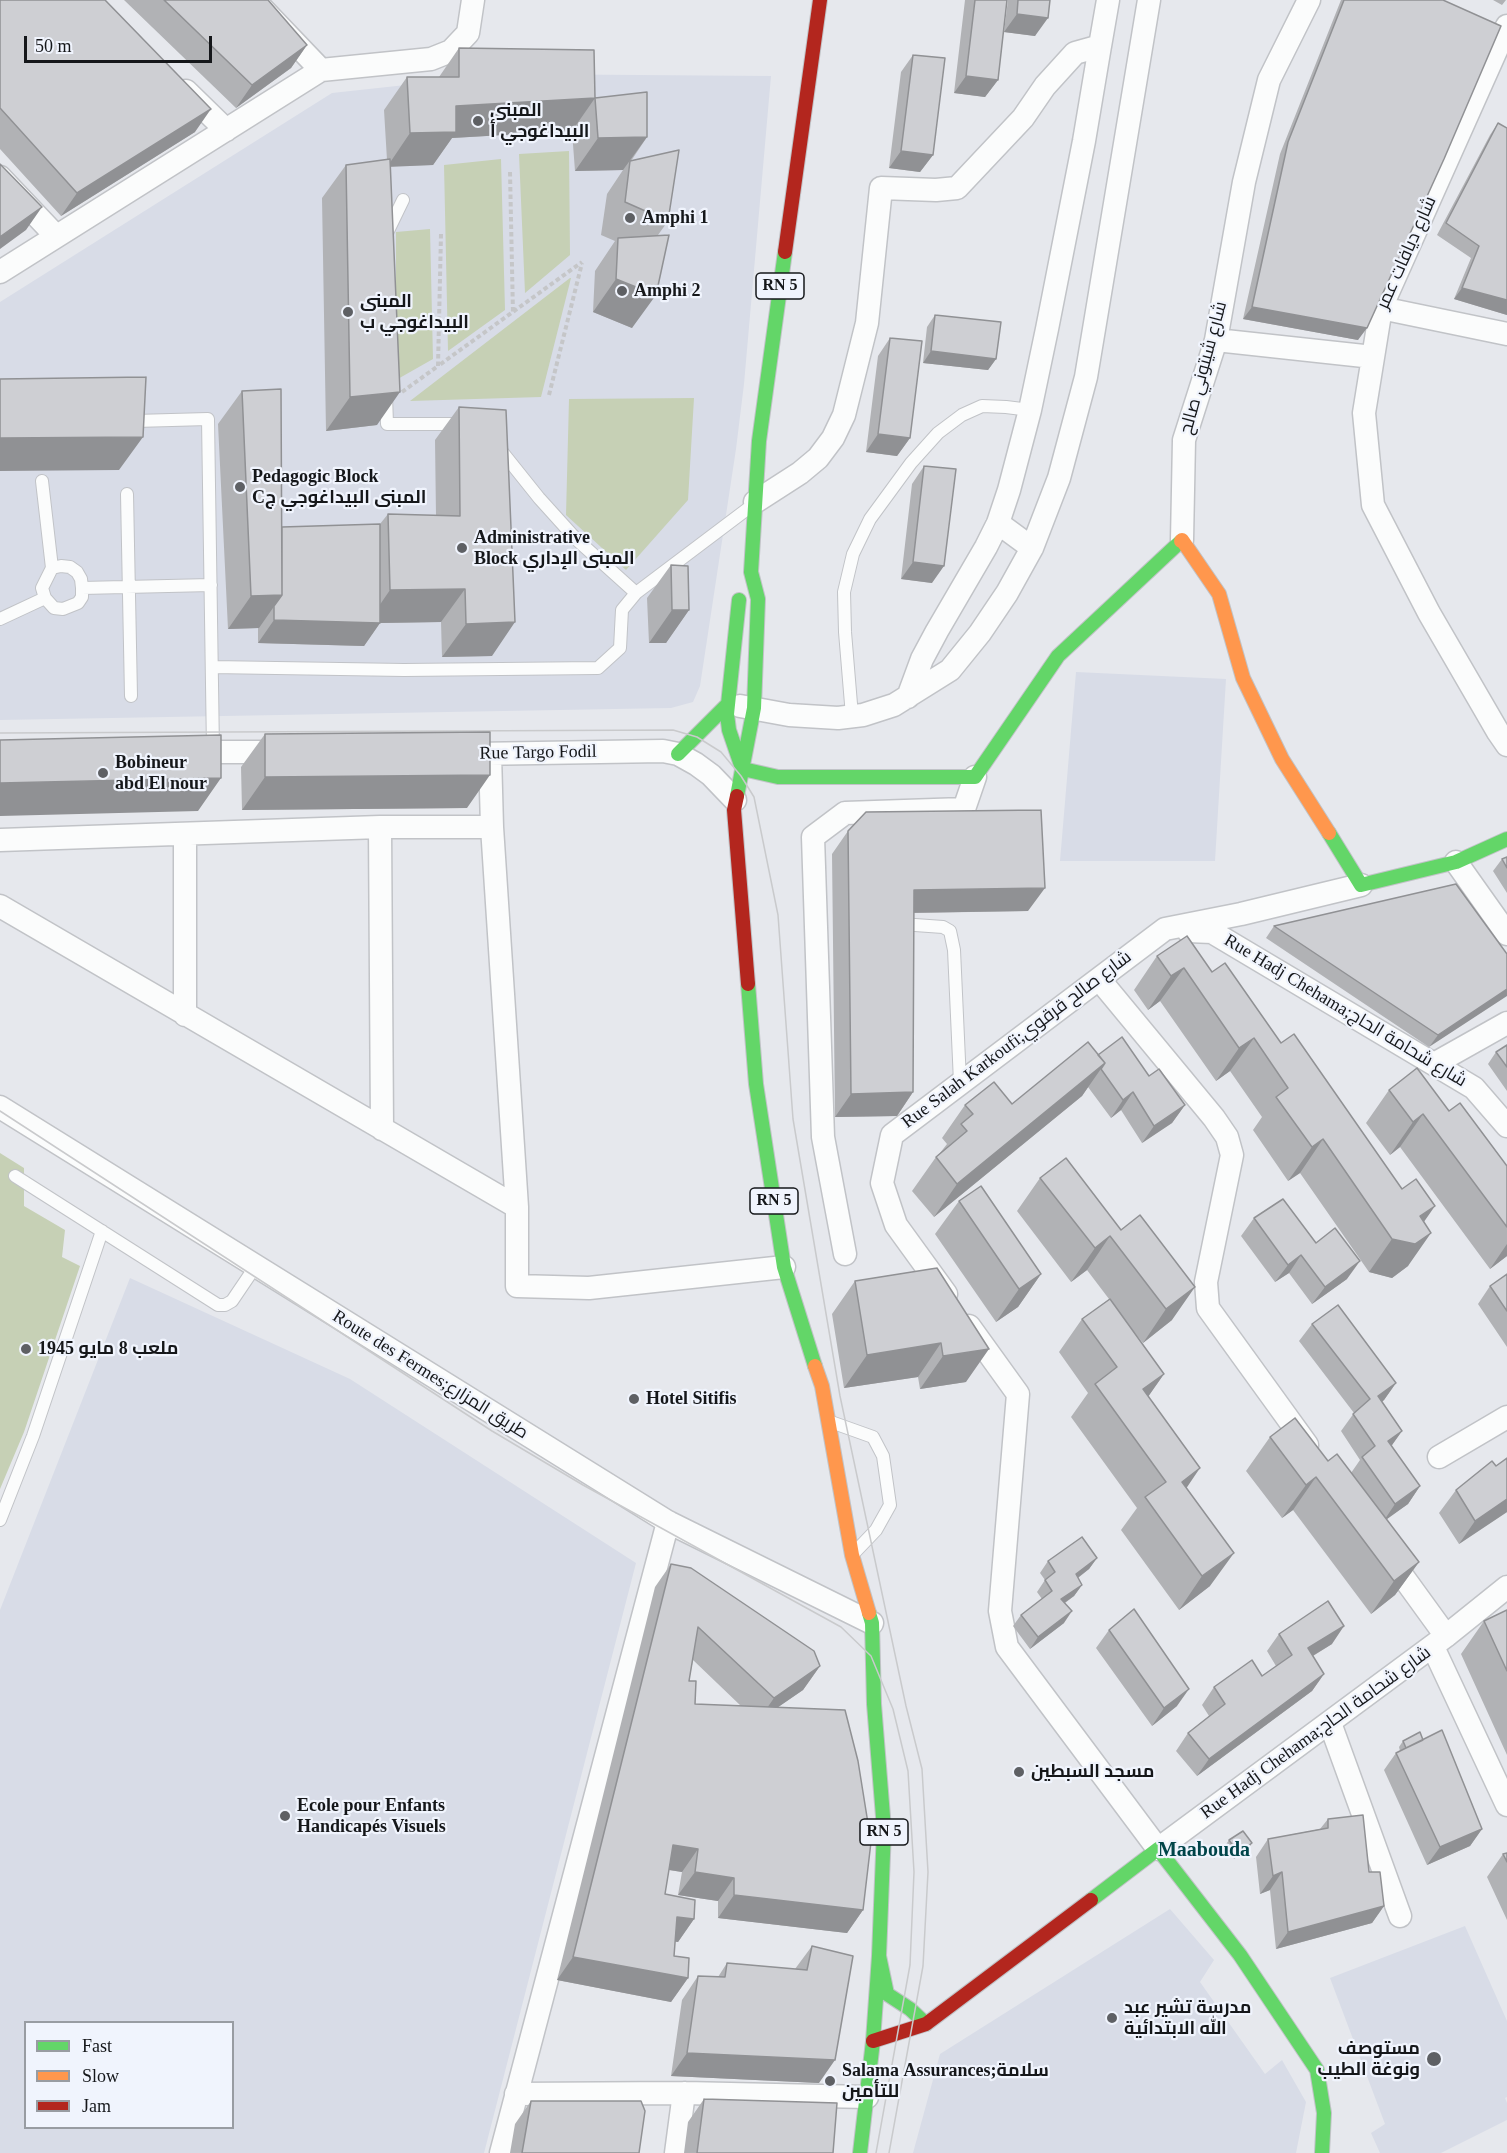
<!DOCTYPE html>
<html>
<head>
<meta charset="utf-8">
<style>
  body { margin:0 }
  #map { position:relative; width:1507px; height:2153px; overflow:hidden; background:#e6e8ed; font-family:"Times New Roman",serif }
  canvas { display:block }
  .legend { position:absolute; left:24px; top:2021px; width:210px; height:108px; box-sizing:border-box; background:#f0f4fd; border:2px solid #989ca2; margin:0; padding:8px 10px; list-style:none; font-size:18px; color:#15171a }
  .legend li { display:flex; align-items:center; gap:12px; height:30px }
  .legend b { width:30px; border:2px solid #989ca2 }
  .scale { position:absolute; left:24px; top:36px; width:188px; height:27px; box-sizing:border-box; border:3px solid #15171a; border-top:0; padding-left:8px; font-size:18px; line-height:21px; white-space:nowrap; color:#15171a; -webkit-text-stroke:4px #f0f4fd; paint-order:stroke }
</style>
</head>
<body>
<div id="map">
<canvas width="1507" height="2153"></canvas>
<ul class="legend">
<li><b style="height:8px;background:#63d668"></b>Fast</li>
<li><b style="height:8px;background:#ff974d"></b>Slow</li>
<li><b style="height:8px;background:#b3261e"></b>Jam</li>
</ul>
<div class="scale">50 m</div>
</div>
<script>
const ctx = document.querySelector('canvas').getContext('2d');
ctx.lineJoin = 'round';
function fillPath(path, color) { ctx.fillStyle = color; ctx.fill(path, 'evenodd'); }
const toPath = rows => new Path2D(rows.map(r => 'M' + r).join(''));
function strokePath(path, color, width, dash) { ctx.strokeStyle = color; ctx.lineWidth = width; ctx.lineCap = dash ? 'butt' : 'round'; ctx.setLineDash(dash || []); ctx.stroke(path); }
function drawText(font, color, halo, rows, align = 'center') {
  ctx.font = font + ' "Times New Roman",Cairo,serif'; ctx.lineWidth = 4.5; ctx.setLineDash([]); ctx.textBaseline = 'middle'; ctx.strokeStyle = halo; ctx.fillStyle = color; for (const [text, x, y, turn = 0] of rows) {
    ctx.save(); ctx.translate(x, y); ctx.rotate((+turn || 0) * Math.PI / 180); ctx.textAlign = isNaN(turn) ? turn : align; if (halo) ctx.strokeText(text, 0, 0); ctx.fillText(text, 0, 0); ctx.restore();
  }
}
fillPath(toPath([
  [507,74,771,76,744,384,736,449,700,686,693,702,671,708,0,720,0,302,332,93],
  [1076,672,1226,679,1215,861,1060,861],
  [130,1278,350,1379,636,1563,484,2153,0,2153,0,1610],
  [26,2022,232,2022,232,2128,26,2128],
  [1170,1909,1214,1960,1200,1982,1265,2074,1282,2060,1306,2102,1296,2153,913,2153,940,2054],
  [1465,1926,1507,2021,1507,2097,1505,2098,1507,2103,1507,2120,1441,2153,1380,2153,1371,2133,1385,2124,1330,1978]
]), '#d8dce7');
fillPath(toPath([
  [569,151,570,255,525,293,519,154],
  [501,159,505,310,448,351,444,165],
  [430,229,433,359,396,380,396,232],
  [571,278,541,397,410,401,570,278],
  [694,398,688,500,626,570,566,515,569,399],
  [0,1153,24,1168,24,1206,65,1230,62,1257,80,1266,24,1432,0,1489]
]), '#c6d0b5');
const lane = toPath([
  [386,235,403,200],
  [386,395,387,424,464,424],
  [135,421,208,419,213,750],
  [499,448,539,498,576,539,636,593,750,507],
  [42,481,52,568,42,588,45,598,54,608,63,609,78,603,82,597,82,588,81,579,77,572,70,567,61,566,52,568],
  [127,494,131,696],
  [82,588,211,585],
  [0,619,45,598],
  [212,667,404,670,598,668,620,648,622,610,636,593],
  [852,716,845,632,844,592,853,554,870,519,911,463,938,433,962,415,982,406,1006,407,1030,410],
  [915,925,943,927,950,931,954,950,960,1082],
  [15,1176,218,1305,225,1305,232,1301,255,1267],
  [831,1422,873,1437,883,1456,890,1505,876,1530,855,1552],
  [0,1520,33,1436,102,1231]
]);
const street = toPath([
  [254,0,321,70],
  [1507,26,1381,308,1364,413,1373,505,1429,613,1498,732,1507,745],
  [186,91,226,130],
  [0,177,56,236],
  [0,272,321,70,431,59,451,51,468,33,473,0],
  [1381,308,1507,334],
  [1216,340,1373,357],
  [755,502,800,473,818,458,833,438,844,415,867,323,881,188,936,190,957,188,1023,118,1045,86,1075,53,1100,46,1108,0],
  [998,523,1032,548],
  [1182,540,1184,440,1216,340,1244,182,1269,80,1309,0],
  [908,697,922,659,937,631,986,547,998,523,1009,490,1030,410,1047,329,1084,141,1100,46],
  [740,706,789,715,838,718,863,715,894,705,950,670,980,633,1007,593,1032,548,1059,478,1086,377,1149,0],
  [192,752,282,752],
  [474,754,663,751,678,754,696,764,711,775,735,800],
  [490,754,492,827,517,1207,517,1286,589,1288,784,1267],
  [380,827,382,1129],
  [0,840,380,827,492,827],
  [1456,862,1507,934],
  [0,906,517,1207],
  [1188,931,1212,932,1474,1088,1507,1126],
  [1099,979,1214,1118,1227,1137,1232,1155,1206,1282,1208,1308,1307,1445],
  [185,1015,185,834],
  [1434,1064,1507,1023],
  [0,1107,668,1522,872,1623],
  [845,1254,823,1137,813,837,845,813,964,809,975,777],
  [946,1294,896,1225,882,1183,892,1135,1165,929,1241,914,1361,885],
  [969,1326,1018,1394,1000,1611,1007,1647,1158,1849,1446,1636,1507,1587],
  [1439,1457,1507,1417],
  [1388,1556,1446,1636],
  [1433,1647,1507,1805],
  [1330,1723,1400,1916],
  [516,2094,684,2093,867,2097],
  [501,2153,668,1522],
  [676,2153,684,2093]
]);
const fast = toPath([
  [739,600,727,714,729,730,742,768],
  [678,754,727,705],
  [743,769,778,777,975,777,1058,656,1181,541],
  [737,796,754,708,758,599,751,572,759,441,785,252],
  [1329,833,1361,885,1456,862,1507,839],
  [748,984,756,1084,784,1267,815,1366],
  [1091,1900,1158,1849,1240,1955,1317,2070,1324,2113,1322,2153],
  [879,1956,887,1994,910,2009,926,2024],
  [860,2153,873,2041,879,1956,884,1829,874,1704,872,1623,869,1613]
]);
const slow = toPath([
  [1181,541,1182,540,1219,594,1243,678,1282,759,1329,833],
  [815,1366,822,1386,852,1555,869,1613]
]);
const jam = toPath([
  [785,252,820,0],
  [737,796,734,810,748,984],
  [873,2041,926,2024,1091,1900]
]);
strokePath(lane, '#c1c3c7', 14);
strokePath(street, '#c1c3c7', 25);
strokePath(fast, '#c1c3c7', 16);
strokePath(slow, '#c1c3c7', 16);
strokePath(jam, '#c1c3c7', 16);
strokePath(toPath([
  [510,172,513,314],
  [441,234,438,366,582,262],
  [402,392,438,366],
  [549,395,582,263]
]), '#c5c6c8', 4, [4.5, 3]);
strokePath(lane, '#fbfcfc', 12);
strokePath(street, '#fbfcfc', 22);
strokePath(fast, '#63d668', 14);
strokePath(slow, '#ff974d', 14);
strokePath(jam, '#b3261e', 14);
strokePath(toPath([
  [0,733,673,730,697,737,721,752,741,776,754,797,778,915,793,1119,840,1396,906,1706,922,1769,928,1872,923,1966,889,2153],
  [0,1111,492,1431,583,1485,841,1627,871,1656,893,1709,908,1771,914,1872,910,1965,876,2153]
]), '#c9cacc', 1.5);
fillPath(toPath([
  [0,0,195,132,61,216,0,149],
  [124,0,268,0,307,45,291,68,236,108],
  [965,0,1007,0,998,80,985,97,954,93],
  [1008,0,1050,0,1035,36,1004,32],
  [1341,0,1443,0,1358,340,1243,319,1280,154],
  [1493,0,1506,0,1502,5],
  [459,48,595,98,647,137,631,161,668,221,658,235,632,328,593,312,595,271,615,241,601,235,607,194,623,170,575,171,572,131,452,138,433,165,391,166,377,425,326,431,322,198,346,165,387,160,384,110,407,77,439,77],
  [913,55,933,155,920,172,889,168,901,72],
  [1498,123,1507,315,1454,299,1471,258,1437,235,1490,135],
  [935,315,996,359,988,370,923,363,927,327],
  [890,338,910,438,897,456,866,452,878,356],
  [242,391,282,527,380,524,388,514,436,516,435,440,459,407,492,656,442,657,441,622,380,623,364,646,258,643,258,628,228,629,218,424],
  [924,466,932,583,901,579,912,484],
  [671,565,689,610,666,643,649,643,647,598],
  [265,734,467,808,242,810,241,767],
  [848,831,1028,911,914,913,913,1092,897,1116,835,1117,832,854],
  [1507,857,1507,893,1493,871,1502,859],
  [1274,926,1507,954,1429,1047,1266,938],
  [1157,956,1212,972,1281,1043,1424,1222,1408,1266,1392,1278,1369,1272,1300,1173,1288,1181,1253,1130,1262,1117,1230,1071,1216,1081,1160,1001,1148,1010,1134,990],
  [1507,1045,1507,1091,1488,1064,1496,1052],
  [1098,1055,1149,1076,1185,1105,1172,1123,1142,1143,1121,1110,1111,1118,1088,1087,1082,1096,934,1217,912,1191,936,1157,940,1153,947,1144,942,1138,965,1105,1012,1104],
  [1389,1090,1449,1111,1507,1166,1507,1256,1490,1269,1400,1147,1390,1155,1366,1123],
  [1040,1178,1121,1230,1172,1320,1143,1343,1126,1322,1164,1374,1148,1396,1187,1488,1210,1586,1179,1610,1121,1530,1137,1508,1071,1417,1088,1393,1059,1352,1082,1319,1109,1299,1087,1270,1071,1282,1017,1211],
  [959,1201,1041,1274,1018,1307,996,1322,935,1234],
  [1254,1218,1316,1243,1347,1279,1312,1304,1289,1273,1275,1282,1241,1236],
  [937,1268,966,1382,920,1389,918,1377,844,1388,832,1314,855,1281],
  [1507,1274,1507,1347,1478,1304,1490,1286],
  [1312,1324,1396,1383,1384,1400,1382,1402,1402,1431,1391,1446,1420,1486,1408,1504,1386,1519,1419,1562,1395,1595,1371,1614,1293,1510,1282,1518,1246,1471,1270,1437,1351,1473,1360,1460,1341,1431,1354,1413,1299,1341],
  [1507,1458,1507,1512,1459,1544,1439,1513,1456,1490,1496,1466],
  [1097,1558,1089,1569,1078,1578,1082,1585,1074,1596,1065,1603,1064,1623,1030,1649,1013,1626,1021,1615,1042,1599,1037,1592,1045,1580,1040,1573,1048,1561],
  [671,1564,820,1666,803,1690,778,1707,863,1910,847,1933,718,1918,718,1901,678,1895,682,1872,669,1870,665,1894,694,1919,678,1942,675,1941,674,1956,688,1978,671,2002,557,1980,655,1587],
  [693,1660,741,1706,695,1704,689,1681],
  [1507,1610,1507,1755,1461,1654,1484,1621],
  [1109,1630,1177,1706,1152,1726,1096,1648],
  [1279,1634,1332,1644,1313,1656,1324,1674,1312,1691,1197,1776,1176,1751,1188,1733,1209,1716,1202,1705,1214,1687,1262,1676,1276,1666,1267,1651],
  [1423,1740,1482,1829,1470,1846,1427,1865,1384,1770,1396,1753,1400,1751,1399,1747,1403,1741],
  [1328,1819,1369,1872,1384,1906,1372,1923,1276,1949,1270,1890,1260,1894,1256,1857,1268,1839,1320,1829],
  [1229,1840,1248,1849,1234,1859,1225,1846],
  [1507,1853,1507,1920,1487,1877,1503,1854],
  [812,1946,819,2083,671,2076,682,2000,698,1976,718,1977,727,1963,795,1969],
  [704,2099,833,2153,684,2153,688,2122],
  [531,2101,639,2153,510,2153,515,2124]
]), '#b1b2b5');
fillPath(toPath([
  [1017,14,1048,18,1035,36,1004,32],
  [307,45,291,68,236,108,252,85],
  [966,76,998,80,985,97,954,93],
  [595,98,572,131,452,138,433,165,387,167,410,133,456,106],
  [211,109,195,132,61,216,77,193],
  [647,137,623,170,575,171,598,138],
  [901,151,933,155,920,172,889,168],
  [42,207,26,230,0,249,0,237],
  [616,279,656,295,632,328,593,312],
  [1462,288,1507,300,1507,315,1454,299],
  [1252,307,1367,328,1358,340,1243,319],
  [931,351,996,359,988,370,923,363],
  [400,392,377,425,326,431,350,397],
  [878,434,910,438,897,456,866,452],
  [143,437,119,470,0,471,0,438],
  [913,562,944,566,932,583,901,579],
  [465,589,441,622,380,623,364,646,258,643,274,620,368,622,390,590],
  [282,595,259,628,228,629,251,596],
  [672,610,689,610,666,643,649,643],
  [515,622,492,656,442,657,466,624],
  [490,775,467,808,242,810,265,777],
  [221,778,198,811,0,816,0,783],
  [1045,888,1028,911,898,913,914,890],
  [1184,968,1160,1001,1148,1010,1171,976],
  [1507,989,1507,996,1429,1047,1438,1035],
  [1254,1038,1230,1071,1216,1081,1239,1048],
  [1105,1063,1082,1096,934,1217,957,1184],
  [913,1092,897,1116,835,1117,851,1094],
  [1133,1092,1121,1110,1111,1118,1123,1100],
  [1185,1105,1172,1123,1142,1143,1154,1126],
  [1423,1114,1400,1147,1390,1155,1413,1122],
  [1323,1139,1300,1173,1288,1181,1312,1147],
  [1435,1206,1412,1239,1431,1233,1408,1266,1392,1278,1369,1272,1392,1239,1420,1216],
  [1110,1236,1087,1270,1071,1282,1095,1248],
  [1507,1244,1507,1256,1490,1269],
  [1301,1255,1289,1273,1275,1282,1288,1265],
  [1360,1261,1347,1279,1312,1304,1325,1287],
  [1041,1274,1018,1307,996,1322,1019,1289],
  [1195,1287,1172,1320,1143,1343,1166,1309],
  [941,1343,918,1377,844,1388,867,1355],
  [989,1349,966,1382,920,1389,943,1356],
  [1164,1374,1141,1407,1143,1389],
  [1396,1383,1384,1400,1365,1414,1378,1396],
  [1402,1431,1390,1448,1388,1441],
  [1200,1468,1177,1502,1182,1482],
  [1316,1477,1293,1510,1282,1518,1306,1485],
  [1420,1486,1408,1504,1383,1522,1395,1504],
  [1507,1499,1507,1512,1459,1544,1475,1521],
  [1234,1553,1210,1586,1179,1610,1202,1576],
  [1097,1558,1089,1569,1067,1586,1076,1574],
  [1419,1562,1395,1595,1371,1614,1394,1581],
  [1082,1585,1074,1596,1053,1611,1061,1599],
  [1072,1611,1064,1623,1030,1649,1038,1637],
  [1344,1626,1332,1644,1296,1666,1308,1648],
  [820,1666,803,1690,758,1721,774,1698],
  [1324,1674,1312,1691,1197,1776,1209,1759],
  [1189,1689,1177,1706,1152,1726,1164,1708],
  [1482,1829,1470,1846,1427,1865,1440,1847],
  [1252,1843,1248,1849,1234,1859,1238,1853],
  [673,1845,698,1849,682,1872,657,1868],
  [695,1872,734,1878,718,1901,678,1895],
  [1282,1872,1270,1890,1260,1894,1273,1876],
  [734,1895,863,1910,847,1933,718,1918],
  [1384,1906,1372,1923,1276,1949,1288,1932],
  [677,1917,694,1919,678,1942,661,1940],
  [573,1957,688,1978,671,2002,557,1980],
  [687,2053,835,2060,819,2083,671,2076]
]), '#909194');
const building = toPath([
  [0,0,105,0,211,109,77,193,0,108,0,0],
  [164,0,268,0,307,45,252,85,164,0],
  [975,0,1007,0,998,80,966,76,975,0],
  [1018,0,1050,0,1048,18,1017,14,1018,0],
  [1344,0,1443,0,1501,26,1444,159,1367,328,1252,307,1288,142,1344,0],
  [459,48,594,50,595,98,647,92,647,137,598,138,595,98,456,106,456,132,410,133,407,77,459,77,459,48],
  [913,55,945,58,933,155,901,151,913,55],
  [1498,123,1507,128,1507,300,1462,288,1479,246,1446,223,1498,123],
  [679,150,668,221,625,202,630,161,679,150],
  [390,159,400,392,350,397,346,165,390,159],
  [0,164,42,207,0,237,0,164],
  [669,235,656,295,616,279,618,238,669,235],
  [935,315,1001,322,996,359,931,351,935,315],
  [890,338,922,341,910,438,878,434,890,338],
  [146,377,143,437,0,438,0,379,146,377],
  [281,389,282,595,251,596,242,391,281,389],
  [459,407,506,410,515,622,466,624,465,589,390,590,388,514,460,516,459,407],
  [924,466,956,469,944,566,913,562,924,466],
  [380,524,380,623,274,620,274,606,282,595,282,527,380,524],
  [671,565,688,566,689,610,672,610,671,565],
  [490,732,490,775,265,777,265,734,490,732],
  [221,735,221,778,0,783,0,740,221,735],
  [1041,810,1045,888,914,890,913,1092,851,1094,848,831,866,812,1041,810],
  [1507,857,1507,868,1502,859,1507,857],
  [1456,884,1507,954,1507,989,1438,1035,1274,926,1456,884],
  [1187,936,1212,972,1225,963,1281,1043,1294,1034,1402,1189,1416,1179,1435,1206,1420,1216,1431,1233,1415,1244,1392,1239,1323,1139,1312,1147,1276,1097,1288,1088,1254,1038,1239,1048,1184,968,1171,976,1157,956,1187,936],
  [1122,1037,1149,1076,1159,1069,1185,1105,1154,1126,1133,1092,1123,1100,1101,1069,1105,1063,1098,1055,1122,1037],
  [1088,1042,1105,1063,957,1184,936,1157,967,1131,961,1124,973,1114,965,1105,994,1082,1012,1104,1088,1042],
  [1507,1045,1507,1067,1496,1052,1507,1045],
  [1417,1068,1449,1111,1460,1103,1507,1166,1507,1227,1423,1114,1413,1122,1389,1090,1417,1068],
  [1066,1158,1121,1230,1140,1215,1195,1287,1166,1309,1110,1236,1095,1248,1040,1178,1066,1158],
  [981,1186,1041,1274,1019,1289,959,1201,981,1186],
  [1283,1199,1316,1243,1335,1228,1360,1261,1325,1287,1301,1255,1288,1265,1254,1218,1283,1199],
  [937,1268,989,1349,943,1356,941,1343,867,1355,855,1281,937,1268],
  [1507,1274,1507,1311,1490,1286,1507,1274],
  [1110,1299,1164,1374,1143,1389,1200,1468,1182,1482,1234,1553,1202,1576,1145,1497,1166,1482,1095,1384,1117,1367,1082,1319,1110,1299],
  [1338,1305,1396,1383,1378,1396,1402,1431,1388,1441,1420,1486,1395,1504,1362,1457,1375,1446,1353,1414,1370,1399,1312,1324,1338,1305],
  [1295,1418,1328,1461,1337,1454,1419,1562,1394,1581,1316,1477,1306,1485,1270,1437,1295,1418],
  [1507,1458,1507,1499,1475,1521,1456,1490,1492,1461,1496,1466,1507,1458],
  [1082,1537,1097,1558,1076,1574,1082,1585,1061,1599,1072,1611,1038,1637,1021,1615,1052,1591,1045,1580,1055,1572,1048,1561,1082,1537],
  [671,1564,691,1568,814,1651,820,1666,774,1698,698,1627,689,1681,696,1681,695,1704,845,1710,858,1761,871,1842,863,1910,734,1895,734,1878,695,1872,698,1849,673,1845,665,1894,695,1900,694,1919,677,1917,674,1956,689,1958,688,1978,573,1957,671,1564],
  [1328,1601,1344,1626,1308,1648,1324,1674,1209,1759,1188,1733,1225,1704,1214,1687,1252,1660,1262,1676,1292,1655,1279,1634,1328,1601],
  [1134,1609,1189,1689,1164,1708,1109,1630,1134,1609],
  [1507,1610,1507,1671,1484,1621,1507,1610],
  [1442,1730,1482,1829,1440,1847,1396,1753,1442,1730],
  [1420,1732,1423,1740,1406,1748,1403,1741,1420,1732],
  [1363,1815,1369,1872,1380,1872,1384,1906,1288,1932,1282,1872,1273,1876,1268,1839,1328,1828,1328,1819,1363,1815],
  [1243,1831,1252,1843,1238,1853,1229,1840,1243,1831],
  [1507,1853,1507,1862,1503,1854,1507,1853],
  [812,1946,853,1956,835,2060,687,2053,698,1976,725,1977,727,1963,807,1970,812,1946],
  [704,2099,837,2103,833,2153,697,2153,704,2099],
  [531,2101,641,2101,645,2111,639,2153,522,2153,531,2101]
]);
fillPath(building, '#cecfd3');
strokePath(building, '#909194', 1.5);
for (const [x, y, r, color] of [
  [478,121,6,"#5e6064"],
  [630,218,6,"#5e6064"],
  [622,291,6,"#5e6064"],
  [348,312,6,"#5e6064"],
  [240,487,6,"#5e6064"],
  [462,548,6,"#5e6064"],
  [103,773,6,"#5e6064"],
  [26,1349,6,"#5e6064"],
  [634,1399,6,"#5e6064"],
  [1019,1772,6,"#5e6064"],
  [285,1816,6,"#5e6064"],
  [1112,2018,6,"#5e6064"],
  [1434,2059,8,"#5e6064"],
  [830,2081,6,"#5e6064"]
]) { const dot = new Path2D(); dot.arc(x, y, r, 0, 2 * Math.PI); ctx.fillStyle = color; ctx.fill(dot); strokePath(dot, '#f0f4fd', 2); }
for (const [x, y, w] of [
  [780,286,48],
  [774,1201,48],
  [884,1832,48]
]) { const box = new Path2D(); box.roundRect(x - w / 2, y - 13, w, 26, 4.5); ctx.fillStyle = '#f0f4fd'; ctx.fill(box); strokePath(box, '#15171a', 1.5); }
drawText('bold 16px', '#15171a', null, [
  ["RN 5",780,286],
  ["RN 5",774,1201],
  ["RN 5",884,1832]
]);
drawText('bold 18px', '#15171a', '#f0f4fd', [
  ["المبنى",490,111],
  ["البيداغوجي أ",490,132],
  ["Amphi 1",642,218],
  ["Amphi 2",634,291],
  ["المبنى",360,302],
  ["البيداغوجي ب",360,323],
  ["Pedagogic Block",252,477],
  ["Cالمبنى البيداغوجي ج",252,498],
  ["Administrative",474,538],
  ["Block المبنى الإداري",474,559],
  ["Bobineur",115,763],
  ["abd El nour",115,784],
  ["ملعب 8 مايو 1945",38,1349],
  ["Hotel Sitifis",646,1399],
  ["مسجد السبطين",1031,1772],
  ["Ecole pour Enfants",297,1806],
  ["Handicapés Visuels",297,1827],
  ["مدرسة تشير عبد",1124,2008],
  ["الله الابتدائية",1124,2029],
  ["مستوصف",1420,2049,"right"],
  ["ونوغة الطيب",1420,2070,"right"],
  ["Salama Assurances;سلامة",842,2071],
  ["للتأمين",842,2092]
], 'left');
drawText('18px', '#15171a', '#f0f4fd', [
  ["شارع ديافات عمر",1407,253,-66],
  ["شارع شيتوني صالح",1204,368,-75],
  ["Rue Targo Fodil",538,753,-1],
  ["Rue Hadj Chehama;شارع شحامة الحاج",1345,1011,31],
  ["Rue Salah Karkoufi;شارع صالح قرقوي",1017,1040,-37],
  ["Route des Fermes;طريق المزارع",430,1375,32],
  ["Rue Hadj Chehama;شارع شحامة الحاج",1316,1733,-36]
]);
drawText('bold 20px', '#004449', '#f0f4fd', [
  ["Maabouda",1204,1851]
]);
</script>
</body>
</html>
